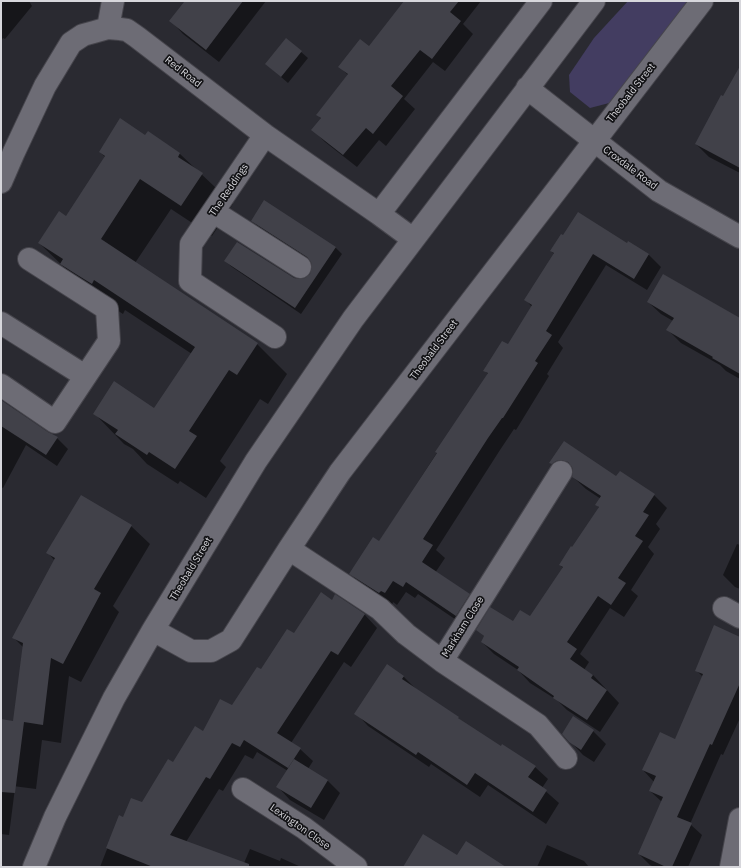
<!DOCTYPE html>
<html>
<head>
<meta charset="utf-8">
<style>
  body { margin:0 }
  #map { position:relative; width:741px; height:868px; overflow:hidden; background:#2a2a31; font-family:"IBM Plex Sans",sans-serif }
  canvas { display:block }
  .frame { position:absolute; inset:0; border:2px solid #d7d7dc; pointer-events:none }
</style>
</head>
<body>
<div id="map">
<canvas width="741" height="868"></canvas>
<div class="frame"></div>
</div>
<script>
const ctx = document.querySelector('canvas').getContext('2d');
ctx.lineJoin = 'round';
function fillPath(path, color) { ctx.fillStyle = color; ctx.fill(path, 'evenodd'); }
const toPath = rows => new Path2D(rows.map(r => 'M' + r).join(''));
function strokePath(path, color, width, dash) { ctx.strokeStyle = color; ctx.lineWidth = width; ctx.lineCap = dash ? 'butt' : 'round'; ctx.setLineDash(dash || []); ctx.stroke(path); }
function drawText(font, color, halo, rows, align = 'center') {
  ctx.font = font + ' "IBM Plex Sans",sans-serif'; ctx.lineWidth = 3.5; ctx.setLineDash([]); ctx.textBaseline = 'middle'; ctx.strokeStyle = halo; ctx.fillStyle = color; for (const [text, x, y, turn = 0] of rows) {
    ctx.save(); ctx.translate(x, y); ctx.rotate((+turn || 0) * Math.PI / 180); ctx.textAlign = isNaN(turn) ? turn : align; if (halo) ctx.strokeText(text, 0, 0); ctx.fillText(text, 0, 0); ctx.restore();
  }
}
fillPath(toPath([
  [628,1,692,1,613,102,590,108,570,92,569,75,594,38]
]), '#433d61');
fillPath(toPath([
  [1,1,29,1,32,6,5,39,3,38,1,41],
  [186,1,266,1,219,62,183,34,171,21],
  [405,1,481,1,463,24,473,34,445,71,433,62,404,99,415,109,386,146,379,140,357,167,325,142,313,130,321,119,317,114,348,75,340,67,369,48],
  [286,39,308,58,288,83,266,64],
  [740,68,740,173,709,157,696,144],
  [148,133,180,154,233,204,212,236,171,209,135,263,257,344,287,374,268,404,260,399,220,461,226,467,206,498,180,481,178,484,147,464,133,449,124,444,94,413,155,410,192,354,125,310,123,314,92,294,39,243,66,217,106,158,100,152,146,136],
  [252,221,335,247,342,254,301,314,232,267,225,261,299,280,306,279,311,275,313,267,312,261,259,227],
  [628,242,649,255,661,267,647,290,606,265,558,342,563,348,547,374,549,376,516,430,514,429,500,450,436,550,445,558,435,573,469,595,481,607,468,628,418,594,415,598,406,592,397,605,393,602,392,605,362,586,350,573,379,542,488,374,485,371,508,346,532,307,526,300,554,254,551,251,627,244],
  [648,302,740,319,740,379,726,371,720,365,681,343,668,330,673,321,661,314],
  [1,402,57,438,68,449,57,466,26,445,3,488,1,487],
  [564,443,617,478,654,495,667,508,656,524,660,529,648,547,654,554,631,590,638,596,624,617,610,608,580,654,589,662,584,670,593,675,619,703,600,732,567,710,557,700,530,683,518,670,494,654,482,642,485,637,477,630,531,618,563,568,560,565,573,549,599,508,597,505,601,499,586,489,573,477,575,472,563,475,551,462],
  [131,526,150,544,113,606,119,612,81,682,69,676,61,743,42,740,36,789,13,786,15,788,9,835,1,834,1,720,14,722,23,647,14,638,55,561,48,553],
  [737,544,740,545,740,589,735,587,723,575],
  [335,596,365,615,377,628,351,667,344,662,291,743,300,749,313,761,308,769,327,780,340,793,324,820,290,800,278,787,288,771,257,752,253,759,245,755,223,791,219,789,186,842,244,863,250,849,280,861,281,858,301,867,100,867,120,816,124,818,142,803,173,763,203,732,232,706,261,671,294,634,332,601],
  [740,638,740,718,723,755,721,754,690,824,702,835,688,867,654,867,650,865,639,854,662,802,650,791,654,782,643,770,675,740,703,677,696,670],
  [387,666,404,677,417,690,462,721,501,748,535,767,548,779,542,788,559,803,546,824,488,785,480,797,431,764,429,767,368,726,356,713],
  [593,731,606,744,594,762,583,755,570,741],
  [547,845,584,861,589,867,537,867]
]), '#0007');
fillPath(toPath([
  [189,1,243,1,206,50,169,21,184,2],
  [404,1,459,1,450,12,461,21,432,59,420,50,391,86,403,96,373,134,366,128,343,155,311,130,321,118,316,115,348,74,338,67,360,39,369,46],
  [286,38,302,51,281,77,265,64],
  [740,66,740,168,695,144,721,95,723,96],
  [120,118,145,135,148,131,180,153,178,157,203,173,181,206,140,179,101,239,258,343,237,375,229,370,189,431,197,436,175,469,149,452,147,455,115,434,118,430,93,414,114,381,154,408,195,347,94,280,92,284,79,276,60,264,63,259,38,243,59,211,66,216,105,156,99,152],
  [264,200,336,247,295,308,224,261,237,242,294,278,299,279,305,278,310,274,312,267,311,262,307,257,251,221],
  [578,212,627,243,628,241,649,254,634,279,593,254,546,331,552,335,535,361,538,363,503,418,502,418,488,438,423,539,433,545,422,562,470,594,456,616,406,582,403,587,393,581,385,593,381,591,379,593,349,574,373,537,379,541,437,453,435,452,488,373,483,371,502,341,508,344,532,305,524,300,554,253,550,251,561,234,563,235],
  [663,274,740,318,740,374,712,358,713,357,666,330,674,318,647,302],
  [1,400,48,432,58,437,46,455,1,426],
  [564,441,616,476,620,471,655,494,643,512,649,515,635,536,643,541,618,578,626,583,611,605,598,596,567,642,577,649,570,659,593,675,591,678,607,690,587,720,553,698,554,696,517,670,519,667,481,642,484,636,476,630,490,607,513,621,520,610,530,616,563,567,559,565,571,546,572,547,599,507,595,505,601,496,572,477,573,472,572,467,568,462,561,460,556,461,552,464,549,463],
  [81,495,132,525,94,589,101,593,63,664,51,658,43,725,24,722,15,793,1,792,1,719,13,721,23,643,12,638,55,558,46,553],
  [321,592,332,600,335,594,365,614,338,655,331,651,277,733,301,748,288,768,244,740,240,747,232,743,210,779,206,777,170,835,249,864,249,867,153,867,106,848,119,815,123,817,131,798,142,802,168,759,173,762,195,726,203,731,220,699,232,705,257,667,261,669,287,629,294,633],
  [714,625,740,637,740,683,712,745,710,744,677,817,692,823,672,867,666,867,638,854,663,797,649,791,656,776,642,770,660,732,675,739,703,674,695,671],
  [387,664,404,676,402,679,459,717,458,718,501,746,502,744,536,766,528,777,547,790,533,812,475,773,467,785,418,752,416,755,354,714],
  [573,716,594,730,581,750,569,742,562,734],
  [294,759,328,780,311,808,276,787],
  [423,834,457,855,466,841,506,867,403,867]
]), '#414149');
const minor = toPath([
  [108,28,113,1],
  [527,88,659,191,740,237],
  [265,135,191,244,190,281,275,337],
  [1,182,14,152,45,86,71,43,83,35,94,32,108,28,120,29,127,30,137,37,265,135,379,214,413,239],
  [214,212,300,267],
  [379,214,541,1],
  [1,323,85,376],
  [1,385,55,422,109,341,107,309,29,259],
  [289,549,380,609,406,634,442,661,561,472],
  [724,608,740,617],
  [153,630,191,651,211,651,231,640,289,549,340,472,702,1],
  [442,661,538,725,566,758],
  [243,789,304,828,356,867],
  [34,867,55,817,114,698,153,630,256,461,353,319,594,1],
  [731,867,740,819]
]);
strokePath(minor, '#46454c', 24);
strokePath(minor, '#6d6c75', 22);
drawText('10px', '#d7d7dc', '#131316', [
  ["Red Road",183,72,38],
  ["Theobald Street",631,93,-52],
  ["Croxdale Road",630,168,37],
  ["The Reddings",229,190,-56],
  ["Theobald Street",434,350,-53],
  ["Theobald Street",191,569,-59],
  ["Markham Close",463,627,-58],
  ["Lexington Close",300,827,35]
]);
</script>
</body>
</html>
